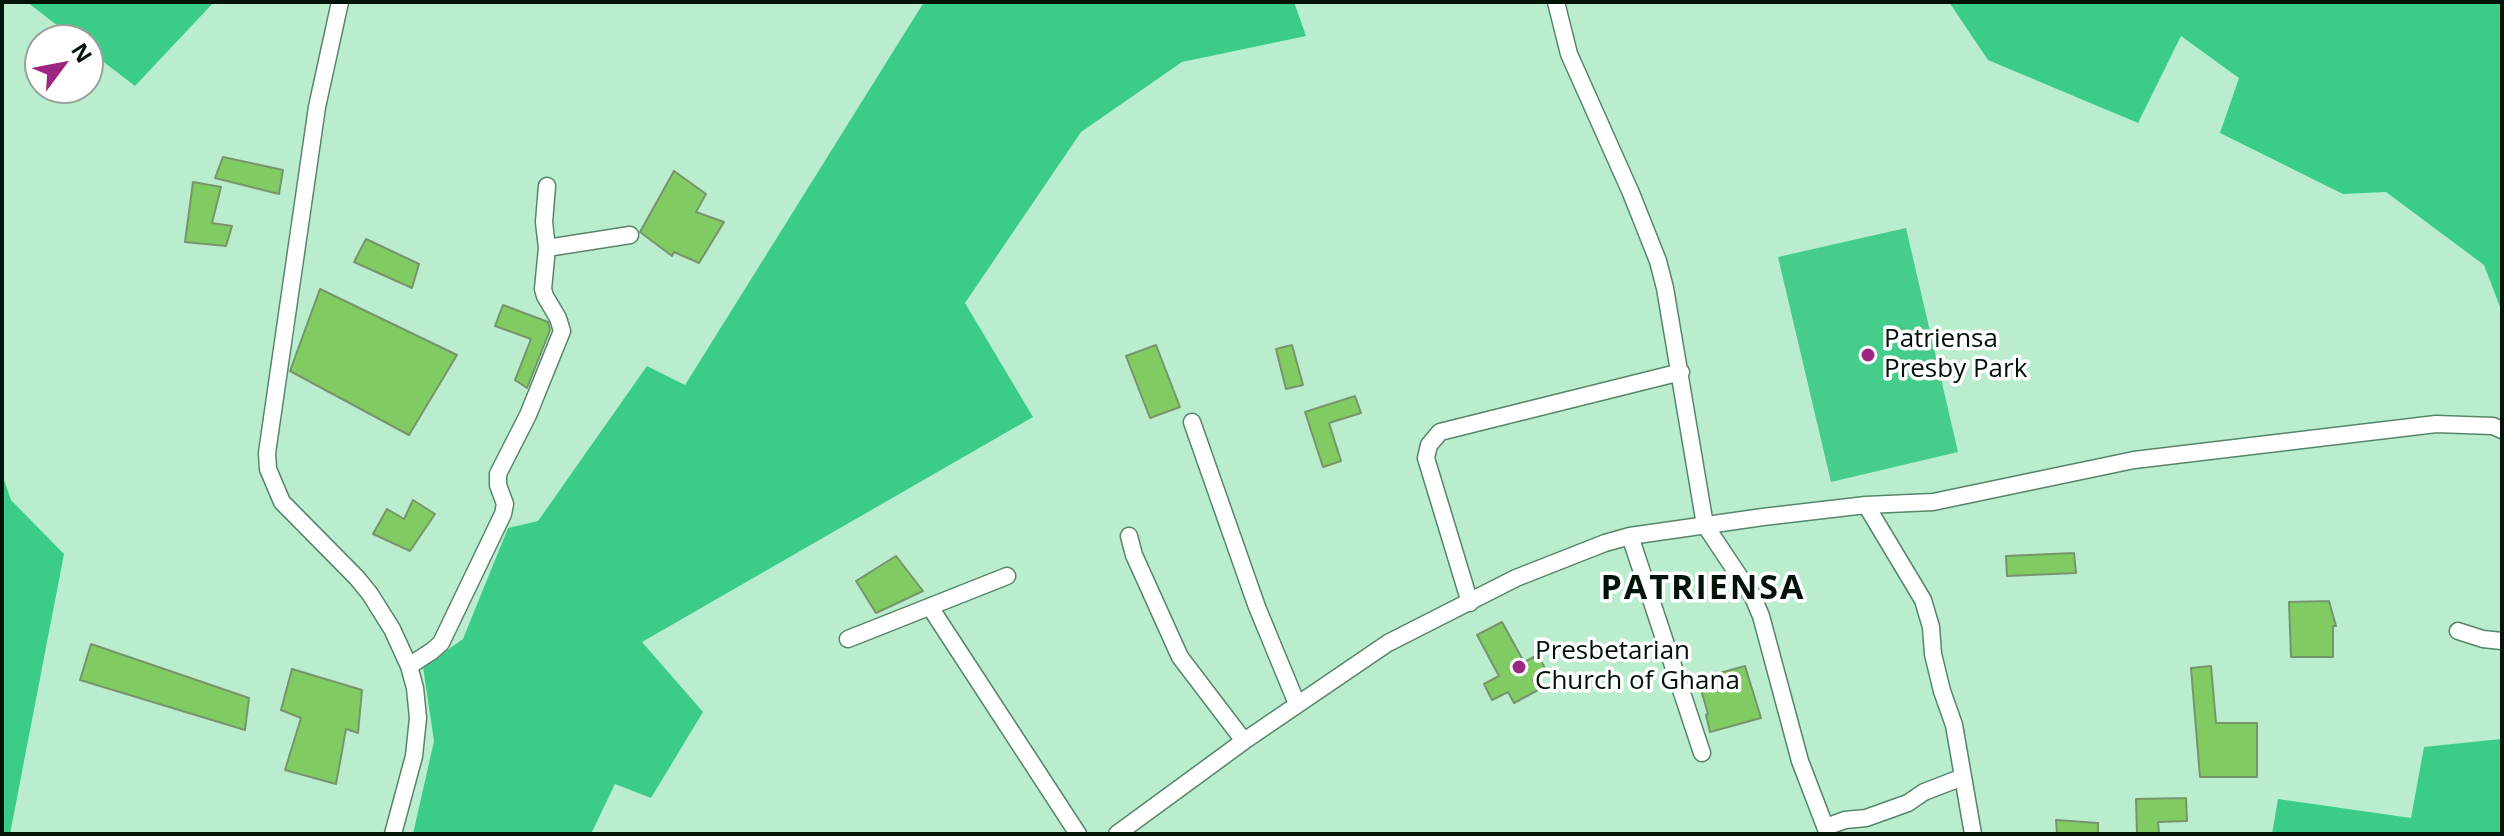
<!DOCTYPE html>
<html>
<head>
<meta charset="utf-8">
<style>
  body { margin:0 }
  #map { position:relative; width:2504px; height:836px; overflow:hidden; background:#b9edcd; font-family:"Open Sans",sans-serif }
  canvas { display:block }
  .frame { position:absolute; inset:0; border:4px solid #021308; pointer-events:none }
  .north { position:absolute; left:24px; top:24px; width:80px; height:80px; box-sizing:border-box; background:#fff; border:2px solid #9aa19c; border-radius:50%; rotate:58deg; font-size:22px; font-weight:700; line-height:32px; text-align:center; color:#021308 }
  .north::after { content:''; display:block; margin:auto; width:28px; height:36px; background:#9b2783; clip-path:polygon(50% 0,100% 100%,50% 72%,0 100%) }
</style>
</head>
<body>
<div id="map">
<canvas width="2504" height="836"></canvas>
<div class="frame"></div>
<div class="north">N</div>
</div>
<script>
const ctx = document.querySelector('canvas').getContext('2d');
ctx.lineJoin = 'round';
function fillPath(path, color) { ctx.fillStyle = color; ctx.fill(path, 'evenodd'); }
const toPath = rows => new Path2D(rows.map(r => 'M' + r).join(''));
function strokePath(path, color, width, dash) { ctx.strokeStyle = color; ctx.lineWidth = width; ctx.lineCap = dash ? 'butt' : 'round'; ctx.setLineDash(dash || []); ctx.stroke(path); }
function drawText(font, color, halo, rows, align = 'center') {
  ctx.font = font + ' "Open Sans",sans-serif'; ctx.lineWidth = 7; ctx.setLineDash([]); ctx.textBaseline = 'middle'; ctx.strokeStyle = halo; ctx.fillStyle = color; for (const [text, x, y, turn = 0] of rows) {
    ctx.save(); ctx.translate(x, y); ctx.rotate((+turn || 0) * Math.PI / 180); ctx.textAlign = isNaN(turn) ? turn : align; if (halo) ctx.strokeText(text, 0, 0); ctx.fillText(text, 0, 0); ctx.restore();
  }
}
fillPath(toPath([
  [1906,228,1958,452,1831,482,1778,257]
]), '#47cd8b');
fillPath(toPath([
  [27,2,214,2,135,86,88,50,88,40,76,40],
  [924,2,1294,2,1306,36,1182,62,1081,132,965,303,1033,417,642,642,703,712,651,798,615,784,591,834,413,834,434,741,423,667,463,639,508,528,538,521,647,366,685,385],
  [1949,2,2502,2,2502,312,2484,265,2386,192,2343,194,2220,133,2239,78,2181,36,2138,123,1988,60],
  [2,474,11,500,64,554,10,834,2,834],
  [2502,729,2502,834,2272,834,2278,799,2411,818,2424,747,2501,739]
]), '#3bcd88');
const building = toPath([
  [223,157,283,170,279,194,215,178,223,157],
  [674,171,706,194,696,212,724,222,699,263,674,252,672,256,640,232,674,171],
  [193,182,221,187,212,223,232,226,226,246,185,242,193,182],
  [366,239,419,264,412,288,354,262,366,239],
  [320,289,457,355,409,435,290,371,320,289],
  [503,305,548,322,550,330,527,388,515,380,531,339,495,326,503,305],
  [1156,345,1180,407,1150,418,1126,356,1156,345],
  [1292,345,1303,385,1286,389,1276,349,1292,345],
  [1355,396,1361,413,1329,423,1341,461,1323,467,1305,412,1355,396],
  [413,500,435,514,410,551,373,534,387,509,404,519,413,500],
  [2074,553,2076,573,2007,576,2006,556,2074,553],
  [896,556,923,591,876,613,856,581,896,556],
  [2329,601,2336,626,2333,626,2333,657,2291,657,2289,602,2329,601],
  [1502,622,1524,662,1538,655,1547,672,1533,680,1538,690,1514,703,1508,692,1492,700,1484,684,1499,676,1477,635,1502,622],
  [91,644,249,698,245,730,80,680,91,644],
  [1745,666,1761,718,1710,732,1706,715,1708,714,1698,679,1745,666],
  [2211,666,2216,723,2257,723,2257,777,2200,777,2191,668,2211,666],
  [292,669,362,690,358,733,346,729,336,784,285,770,301,718,281,710,292,669],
  [2186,798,2187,821,2158,822,2159,834,2137,834,2136,799,2186,798],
  [2056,820,2098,823,2098,834,2057,834,2056,820]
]);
fillPath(building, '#80cc63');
strokePath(building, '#77956c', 2);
const street = toPath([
  [340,2,317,107,267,453,268,469,282,502,357,578,370,594,392,629,409,666,415,688,418,718,414,756,393,834],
  [1556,2,1569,54,1631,193,1658,261,1665,288,1705,525,1753,597,1761,616,1800,761,1828,834],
  [547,248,630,235],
  [1192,422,1257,607,1297,704],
  [1866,505,1923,600,1931,627,1933,654,1942,691,1954,725,1973,834],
  [1129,536,1134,555,1180,657,1244,741],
  [1630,536,1702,753],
  [1470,603,1426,458,1429,445,1440,432,1681,372],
  [930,607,1078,834],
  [2458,631,2483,639,2502,641],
  [848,639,1007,576],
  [409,666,432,651,441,643,503,514,505,504,498,485,498,474,528,415,562,331,558,318,545,296,543,289,547,248,544,222,547,186],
  [1826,827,1845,820,1866,818,1908,803,1924,792,1963,777],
  [1117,834,1244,741,1388,643,1516,578,1605,543,1630,536,1763,517,1866,505,1933,502,2134,460,2436,424,2493,426,2502,430]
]);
strokePath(street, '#56866a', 19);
strokePath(street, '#fff', 16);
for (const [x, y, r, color] of [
  [1868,355,8,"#9b2783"],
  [1519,667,8,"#9b2783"]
]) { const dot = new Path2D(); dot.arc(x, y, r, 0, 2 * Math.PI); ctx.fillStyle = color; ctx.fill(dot); strokePath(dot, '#fff', 3); }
drawText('26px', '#021308', '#fff', [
  ["Patriensa",1884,340],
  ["Presby Park",1884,370],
  ["Presbetarian",1535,652],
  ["Church of Ghana",1535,682]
], 'left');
ctx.letterSpacing = '2px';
drawText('bold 34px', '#021308', '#fff', [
  ["PATRIENSA",1703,589]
]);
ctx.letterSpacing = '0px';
</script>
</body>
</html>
